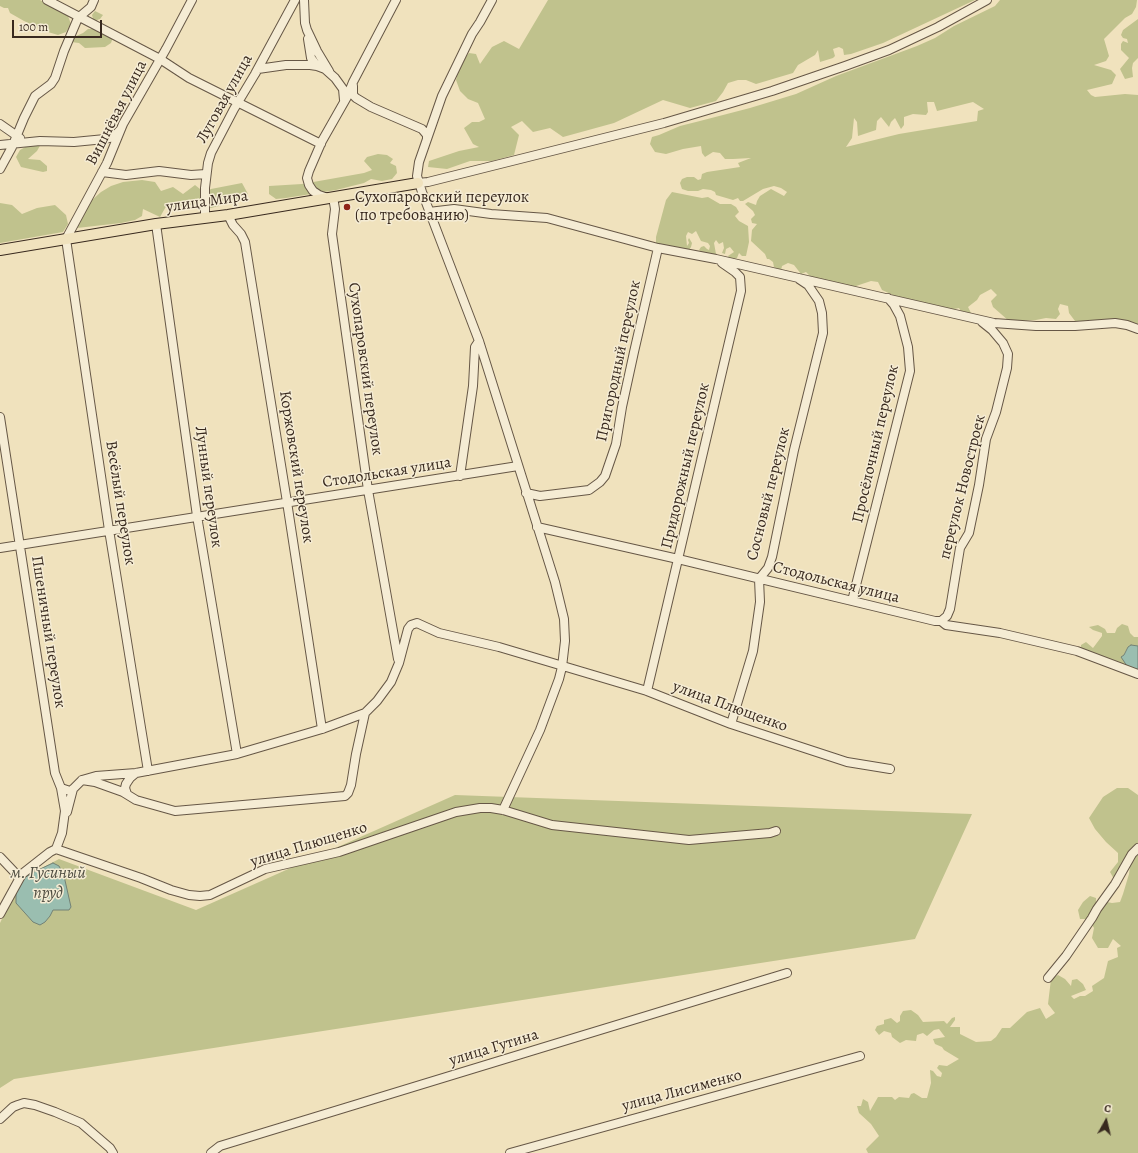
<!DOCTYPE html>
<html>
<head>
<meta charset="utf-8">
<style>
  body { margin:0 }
  #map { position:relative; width:1138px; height:1153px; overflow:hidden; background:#f0e2bd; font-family:Alegreya,serif }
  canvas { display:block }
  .north { position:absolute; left:1086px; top:1101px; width:40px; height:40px; -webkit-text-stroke:3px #f5ecd4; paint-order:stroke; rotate:8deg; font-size:11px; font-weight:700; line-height:16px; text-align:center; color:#38291e }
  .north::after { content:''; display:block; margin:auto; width:14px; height:18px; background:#38291e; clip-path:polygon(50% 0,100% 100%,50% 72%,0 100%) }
  .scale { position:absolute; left:12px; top:20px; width:90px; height:18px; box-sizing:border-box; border:2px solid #38291e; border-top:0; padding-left:5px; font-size:12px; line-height:14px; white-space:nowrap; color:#38291e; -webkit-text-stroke:3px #f5ecd4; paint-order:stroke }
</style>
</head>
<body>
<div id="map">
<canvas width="1138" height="1153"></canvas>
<div class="north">С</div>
<div class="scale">100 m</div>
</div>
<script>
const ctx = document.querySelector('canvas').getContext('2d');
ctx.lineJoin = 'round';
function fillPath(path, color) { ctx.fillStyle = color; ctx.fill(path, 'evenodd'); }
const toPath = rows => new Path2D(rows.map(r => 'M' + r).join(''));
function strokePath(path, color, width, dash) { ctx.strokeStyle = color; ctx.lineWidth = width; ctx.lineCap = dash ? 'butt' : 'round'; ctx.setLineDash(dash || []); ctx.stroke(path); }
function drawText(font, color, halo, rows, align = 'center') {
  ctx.font = font + ' Alegreya,serif'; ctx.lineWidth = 3; ctx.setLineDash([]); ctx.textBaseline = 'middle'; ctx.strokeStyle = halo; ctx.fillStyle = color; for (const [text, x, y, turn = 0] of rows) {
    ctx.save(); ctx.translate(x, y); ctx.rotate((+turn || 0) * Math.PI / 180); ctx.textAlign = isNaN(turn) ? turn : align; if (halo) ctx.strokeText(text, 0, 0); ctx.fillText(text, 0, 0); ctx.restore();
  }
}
fillPath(toPath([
  [0,0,40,0,68,16,71,24,66,32,58,35,48,32,24,21,10,13,8,8,4,8,0,6],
  [548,0,975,0,883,43,851,54,844,55,843,49,839,47,833,49,835,56,833,58,820,62,818,50,815,55,798,65,793,73,756,84,746,80,738,80,728,83,723,92,716,101,690,108,663,100,614,123,563,137,550,128,533,132,522,121,511,127,519,135,514,155,492,161,470,161,447,169,428,167,429,161,459,151,479,147,473,144,464,128,472,122,479,122,485,119,478,103,468,99,460,91,456,80,458,71,464,59,469,53,476,54,480,64,492,47,504,41,519,49],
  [1000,0,1137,0,1136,7,1132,14,1125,18,1104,39,1109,56,1106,61,1094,65,1111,70,1116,75,1112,84,1087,90,1091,95,1095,97,1125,94,1138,95,1138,325,1075,321,1069,313,1068,306,1060,304,1058,309,1060,314,1056,319,1046,318,1036,320,1009,321,993,307,991,301,997,295,991,289,980,295,977,300,968,307,971,313,967,314,962,313,959,308,950,310,904,300,882,290,878,282,871,281,853,287,811,277,806,272,801,274,794,265,788,263,782,266,781,271,774,267,773,262,769,259,767,259,765,254,751,241,752,230,757,224,752,223,751,219,755,215,753,211,745,204,748,202,756,205,757,201,760,196,771,189,784,196,787,192,781,188,774,186,763,189,743,201,740,201,738,198,733,200,716,195,715,192,711,190,703,189,698,191,688,191,682,189,680,183,682,179,687,177,694,177,698,180,701,179,702,174,707,172,740,167,738,163,751,158,733,159,725,159,720,153,713,152,705,157,702,153,701,146,683,149,666,154,655,152,650,144,652,137,659,135,680,126,696,122,750,108,796,94,836,76,917,46,935,38,954,26,995,6],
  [927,102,934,102,937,111,973,102,984,109,978,111,977,121,899,134,846,147,852,138,854,118,857,122,858,136,876,130,877,121,881,117,889,127,891,122,895,118,901,129,904,125,904,117,913,114,926,115,928,112],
  [95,11,103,15,100,19,97,20,99,28,113,37,111,43,105,47,85,48,79,43,71,42,74,37,83,33,88,29,96,29,92,15],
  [1138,19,1138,58,1133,63,1132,68,1133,77,1125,79,1120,69,1129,58,1121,50,1121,44,1123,41,1128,43,1127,39,1123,38,1121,35,1123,30],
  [42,142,37,151,28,159,40,160,47,166,47,171,43,172,21,167,16,157,20,150,29,145],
  [378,154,387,155,393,159,390,163,396,166,397,173,392,179,382,181,371,179,364,183,336,190,286,198,276,199,269,194,269,186,302,184,364,173,372,170,364,161,367,157],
  [142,180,155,182,161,191,173,187,183,194,195,185,205,193,211,189,242,183,248,194,236,200,220,201,219,206,211,208,201,204,173,207,168,203,160,217,143,209,142,216,135,220,121,223,77,228,92,200,101,192,111,186,123,182],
  [672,192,702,198,708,197,720,204,731,204,736,207,739,212,735,216,739,221,748,226,749,242,746,256,742,256,739,253,737,258,730,260,728,256,734,252,730,247,726,249,725,254,722,253,724,248,723,242,719,244,716,240,714,243,716,254,714,257,703,253,699,250,701,247,704,246,707,249,709,250,710,246,708,243,701,241,696,231,692,234,688,232,686,236,687,246,689,243,688,240,689,238,692,243,691,247,689,250,661,247,656,243,656,237,666,200],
  [0,203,12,205,22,214,37,208,55,205,66,215,68,224,63,232,0,243],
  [1122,624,1128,626,1130,633,1134,637,1138,637,1138,646,1128,647,1124,655,1127,666,1081,649,1081,645,1086,642,1093,648,1102,636,1102,633,1093,630,1089,627,1098,625,1105,629,1107,633,1115,633,1117,628],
  [1117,788,1128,788,1138,795,1138,1153,868,1153,866,1149,879,1136,871,1124,859,1113,857,1106,861,1106,863,1099,868,1102,870,1111,878,1097,892,1097,895,1100,899,1097,909,1098,911,1094,914,1093,922,1098,927,1098,931,1083,930,1070,933,1071,937,1076,941,1077,942,1073,937,1068,939,1065,947,1066,959,1059,944,1050,942,1047,935,1044,933,1039,945,1037,939,1029,934,1030,927,1036,923,1033,917,1035,916,1041,906,1040,900,1043,892,1037,891,1033,884,1031,879,1035,875,1030,877,1026,884,1024,884,1020,891,1018,897,1023,900,1021,900,1016,903,1011,911,1010,918,1015,923,1022,944,1021,947,1024,952,1018,955,1017,955,1020,950,1027,960,1027,960,1034,976,1042,991,1041,996,1037,1002,1028,1010,1028,1027,1012,1040,1008,1046,1019,1055,1013,1048,1004,1051,979,1058,975,1065,979,1071,986,1072,980,1077,979,1083,984,1086,990,1071,996,1074,999,1080,996,1085,996,1093,991,1092,986,1104,978,1108,961,1118,957,1117,948,1121,946,1113,939,1108,948,1098,948,1092,938,1094,928,1089,919,1080,919,1078,910,1083,902,1090,896,1096,898,1096,903,1102,901,1112,903,1120,902,1123,894,1129,874,1131,859,1135,850,1127,855,1121,870,1114,879,1110,872,1118,862,1118,853,1106,842,1095,829,1089,818,1103,797],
  [455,795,972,814,915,939,14,1079,0,1088,0,923,21,879,59,859,196,910]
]), '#c0c28d');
const water = toPath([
  [1131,645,1138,646,1138,671,1127,666,1121,657,1124,655,1128,647,1131,645],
  [53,863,59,866,64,876,71,907,69,910,53,910,50,916,45,922,40,925,33,922,16,903,16,890,20,883,27,876,38,870,53,863]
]);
fillPath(water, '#9abeb0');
strokePath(water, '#738276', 1);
const minor = toPath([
  [47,0,160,59,189,78,321,144],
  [304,0,305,23,307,30,317,51,329,71],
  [492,0,480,22,472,34,442,96,419,162,417,176,422,192,479,341,555,582,564,619,565,641,562,667,559,679,540,730,503,810],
  [308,39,311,58,317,66],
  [258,69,286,65,310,65,317,66,325,69,335,78,343,89,344,100],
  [353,86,353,95,356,98,371,107,422,129,427,135,427,138],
  [0,124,20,138],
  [0,145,40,141,74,142,105,139,113,137,120,130],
  [0,169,12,147,24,118,35,96,51,84,55,78,64,51,78,18,91,7,94,0],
  [102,172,126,175,159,171,191,175,206,174],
  [418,183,428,182,664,123,772,91,845,66,889,50,938,27,987,0],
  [333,197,335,209,332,234,368,490,398,659],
  [328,198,319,195,313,191,309,185,307,178,309,171,322,141,347,97,353,82,396,0],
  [429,212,454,209,491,214,547,218,658,248,716,259,994,323,1036,326,1075,326,1115,323,1127,325,1138,329],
  [228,215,233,225,241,234,245,242,287,502,322,729],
  [205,218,205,188,208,163,211,153,234,109,255,74,295,0],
  [156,224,197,516,237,754],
  [0,417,55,773,61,788,65,811,62,833,56,849],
  [460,476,473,386,475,347,479,341],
  [526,493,540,496,589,490,600,482,605,476,616,444,622,407,634,352,658,248],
  [537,527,678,559,935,621,941,621],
  [0,548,518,466],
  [852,601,910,371,908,347,900,316,894,305,888,298],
  [941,621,947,616,950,609,960,548,969,533,979,485,986,439,996,412,1007,368,1008,354,1003,343,992,330,982,322],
  [941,621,946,625,1000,633,1077,651,1138,674],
  [647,691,741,291,740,277,735,272,722,263],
  [731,724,753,651,760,602,759,579,768,568,772,557,794,450,823,333,822,313,819,301,808,285,799,279],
  [148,771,109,530,66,239,107,163,123,124,166,49,192,0],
  [82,780,95,782,123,792,136,800,175,811,345,796,348,793,351,785,356,754,365,713,377,701,391,682,399,663,408,629,411,625,417,623,439,633,499,647,647,691,731,724,847,762,890,769],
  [61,788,70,791,73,789,82,780,96,776,136,773,237,754,322,729,365,713],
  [127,794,125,788,126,784,130,778,136,773],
  [67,812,73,789],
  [0,857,19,877],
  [0,914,22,874,50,852,56,849,141,878,171,890,189,895,200,896,210,895,265,869,339,852,456,812,480,808,491,808,503,810,552,825,689,840,770,833,776,831],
  [1048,978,1066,956,1092,918,1097,909,1115,884,1132,854,1138,848],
  [0,1119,13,1107,18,1105,24,1103,35,1105,55,1112,81,1123,110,1148,113,1153],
  [211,1153,220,1146,787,973],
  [510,1153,860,1056]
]);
const major = toPath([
  [0,250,156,224,228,215,418,183]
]);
strokePath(minor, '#665746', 10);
strokePath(major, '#38291e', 12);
strokePath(minor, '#f5ecd4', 8);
strokePath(major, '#f0e2bd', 10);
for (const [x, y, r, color] of [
  [347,207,4,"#8f2418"]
]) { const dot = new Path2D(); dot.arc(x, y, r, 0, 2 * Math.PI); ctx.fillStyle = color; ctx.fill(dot); strokePath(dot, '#f5ecd4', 1.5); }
drawText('16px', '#38291e', '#f5ecd4', [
  ["Луговая улица",225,99,-61],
  ["Вишнёвая улица",117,113,-63],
  ["улица Мира",207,202,-8],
  ["Пригородный переулок",619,361,-78],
  ["Сухопаровский переулок",365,369,82],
  ["Просёлочный переулок",876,444,-77],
  ["Придорожный переулок",686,466,-77],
  ["Коржовский переулок",296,467,81],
  ["Стодольская улица",387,473,-9],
  ["Лунный переулок",208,487,82],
  ["переулок Новостроек",963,487,-76],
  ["Сосновый переулок",769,494,-76],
  ["Весёлый переулок",120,503,81],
  ["Стодольская улица",836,583,14],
  ["Пшеничный переулок",48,632,81],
  ["улица Плющенко",730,707,20],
  ["улица Плющенко",309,845,-17],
  ["улица Гутина",494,1048,-17],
  ["улица Лисименко",682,1091,-15]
]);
drawText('16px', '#38291e', '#f5ecd4', [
  ["Сухопаровский переулок",355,198],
  ["(по требованию)",355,216]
], 'left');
drawText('italic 17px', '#504e42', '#f5ecd4', [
  ["м. Гусиный",48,874],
  ["пруд",48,894]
]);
</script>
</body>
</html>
